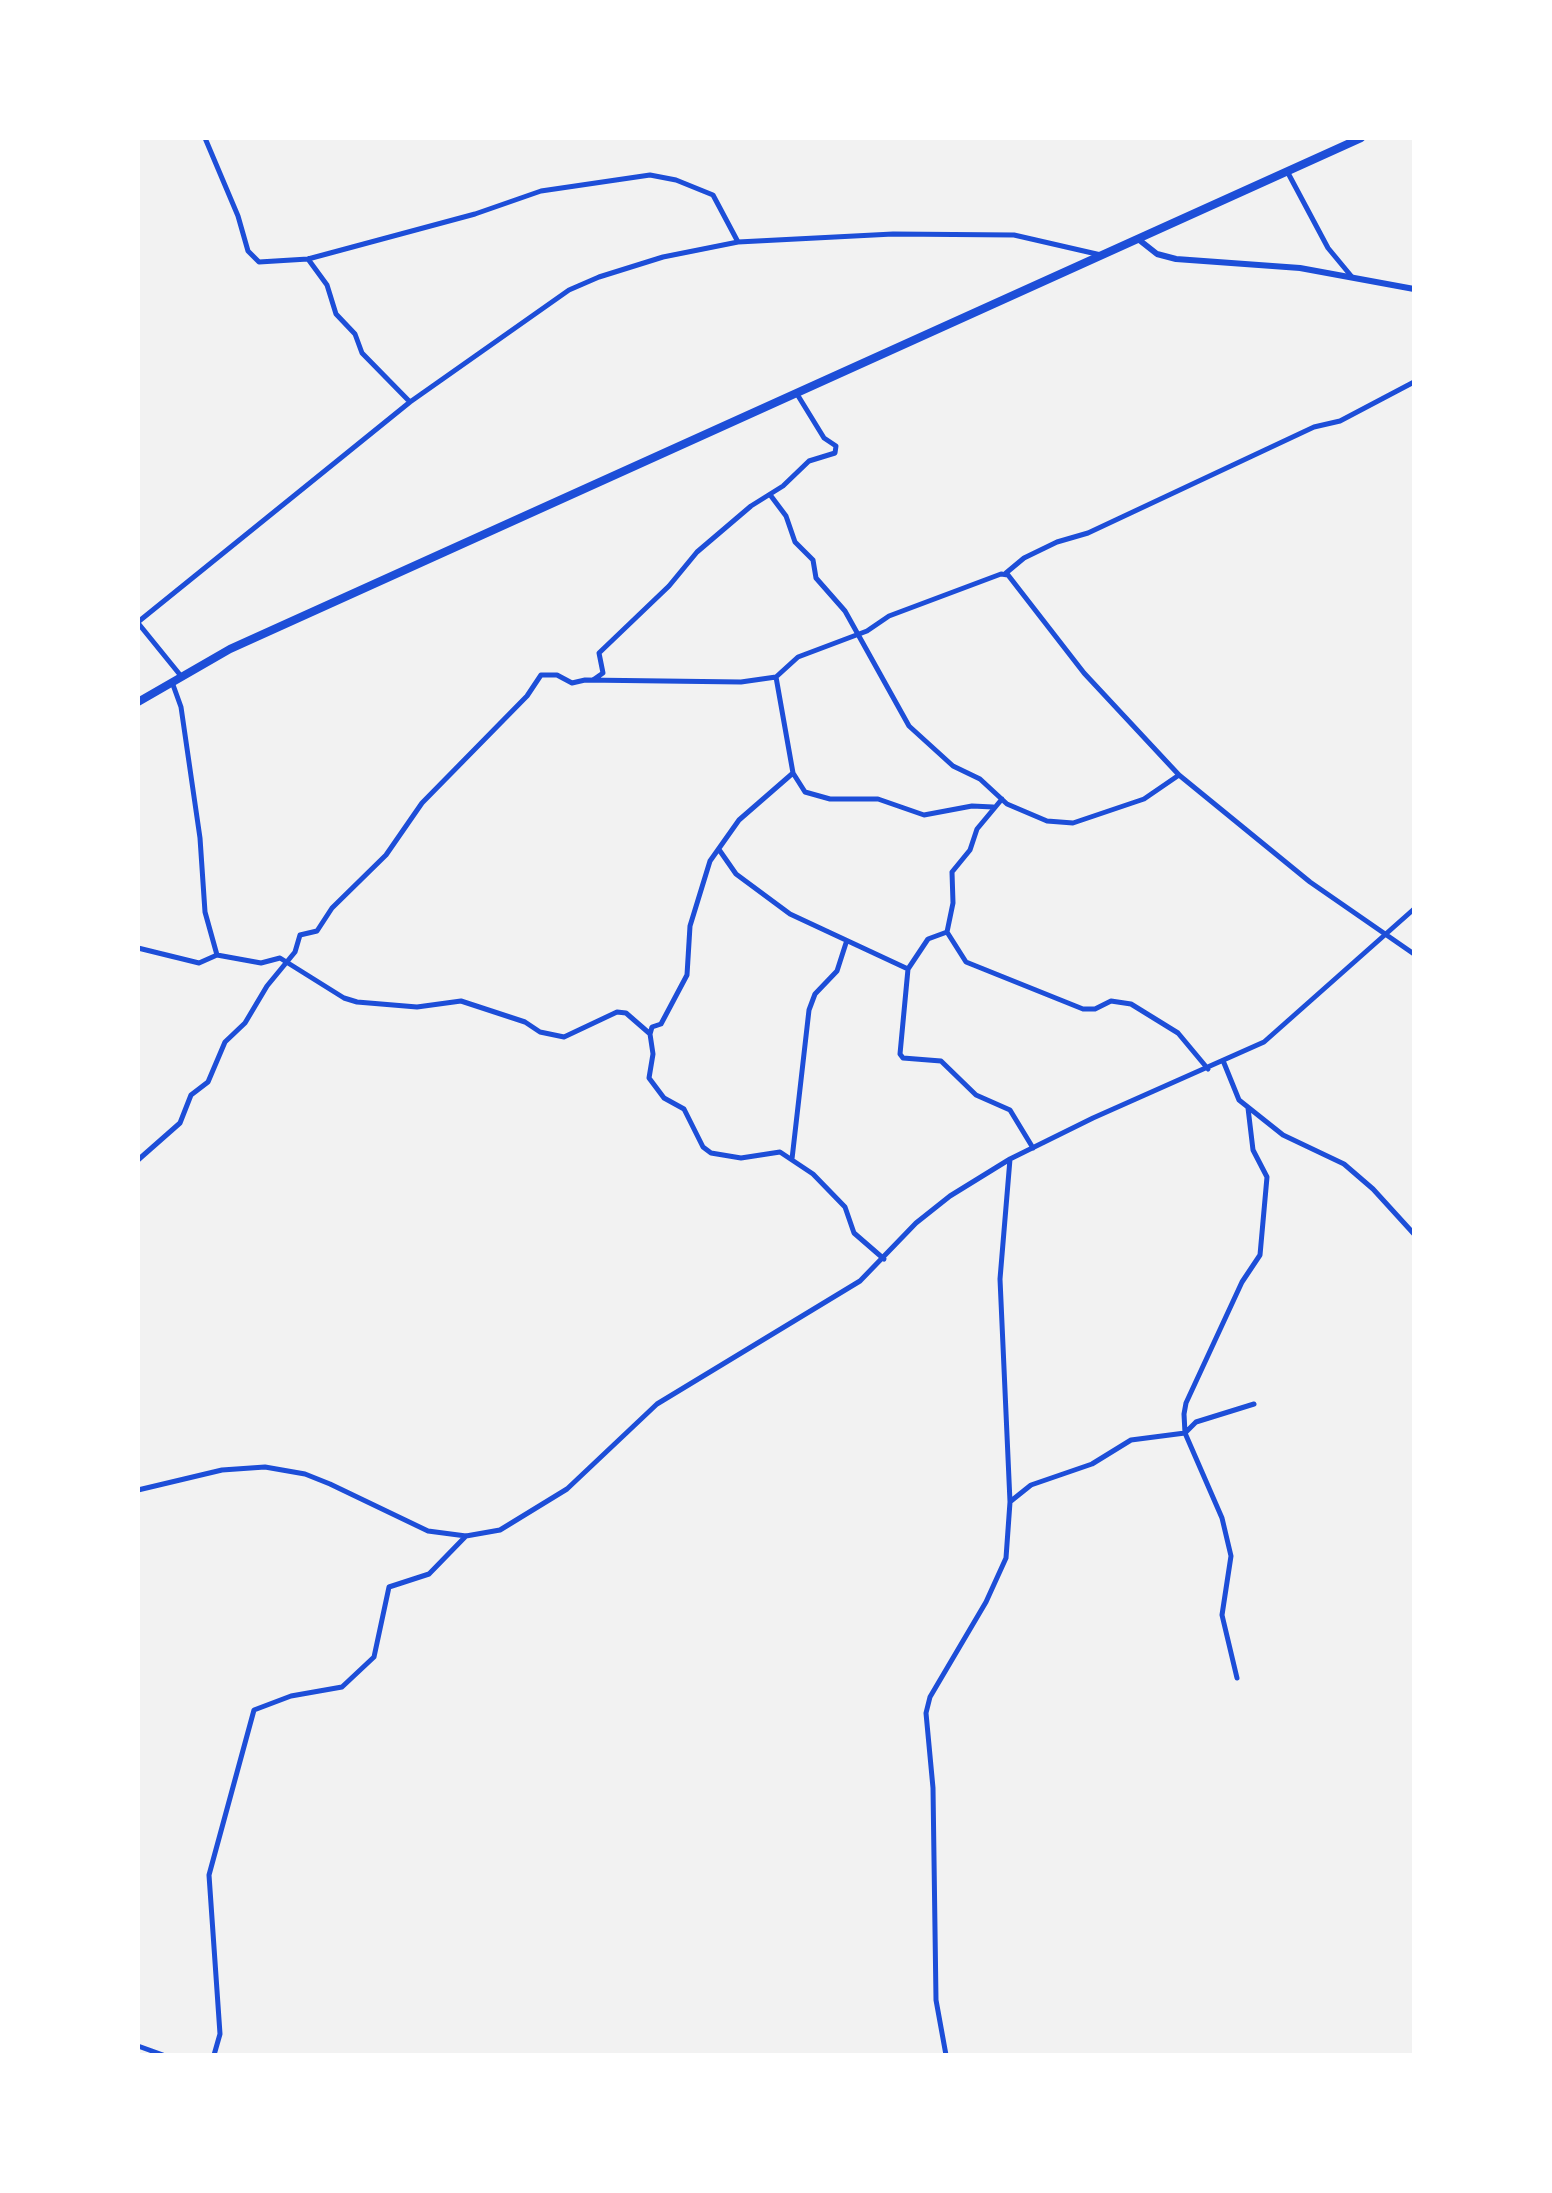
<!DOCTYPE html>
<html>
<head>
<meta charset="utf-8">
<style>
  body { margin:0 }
  #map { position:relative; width:1552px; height:2193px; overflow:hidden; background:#f2f2f2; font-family:"Zilla Slab",serif }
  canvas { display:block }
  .frame { position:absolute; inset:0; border:140px solid #fff; pointer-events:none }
</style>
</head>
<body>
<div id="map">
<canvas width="1552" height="2193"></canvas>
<div class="frame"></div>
</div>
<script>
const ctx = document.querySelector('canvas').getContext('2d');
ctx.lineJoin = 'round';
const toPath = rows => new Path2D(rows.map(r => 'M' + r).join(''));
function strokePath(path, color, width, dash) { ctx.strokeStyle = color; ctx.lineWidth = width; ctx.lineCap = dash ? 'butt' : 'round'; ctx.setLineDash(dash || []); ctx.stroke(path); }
strokePath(toPath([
  [205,138,238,216,248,251,259,262,308,259,475,214,541,191,650,175,676,180,713,195,738,242],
  [1288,173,1328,248,1352,277],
  [308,259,327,285,336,314,355,334,362,353,410,402],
  [771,496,786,516,795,542,813,560,816,578,845,611,909,726,953,766,980,779,1007,804,1047,821,1073,823,1144,799,1179,775],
  [1006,573,1024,558,1057,542,1088,533,1314,427,1340,421,1414,382],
  [138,622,410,402,569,290,599,277,663,257,738,242,893,234,1014,235,1101,255],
  [138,623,181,676],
  [776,677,793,773,805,792,830,799,878,799,924,815,972,806,993,807],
  [593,680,603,673,599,653,669,586,697,552,751,506,783,486,809,461,835,453,836,446,824,438,797,394],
  [172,682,181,707,200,838,205,912,217,955],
  [793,773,739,820,710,861,690,926,687,975,661,1024,652,1027,650,1034,653,1054,649,1078,664,1098,684,1109,703,1147,711,1153,741,1158,780,1152,813,1174,845,1207,854,1233,884,1259],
  [1002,799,977,829,970,850,952,872,953,903,947,932,966,962,1083,1009,1095,1009,1111,1001,1131,1004,1178,1033,1208,1069],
  [720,851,736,874,790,914,908,969],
  [947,932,928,939,908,969,900,1054,903,1058,941,1061,976,1095,1010,1110,1033,1148],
  [138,948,199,963,217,955,261,963,280,958,344,998,357,1002,417,1007,461,1001,525,1022,540,1032,564,1037,617,1012,626,1013,649,1033],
  [1224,1063,1239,1100,1283,1135,1344,1164,1373,1189,1414,1234],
  [792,1159,809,1010,815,994,837,971,846,943],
  [138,1160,180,1123,191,1095,208,1082,225,1042,245,1023,267,986,295,952,300,935,317,931,332,908,386,855,422,803,527,696,541,675,557,675,572,683,585,680,741,682,776,677,798,657,867,631,889,616,1001,574,1008,575,1084,673,1179,775,1310,882,1414,954],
  [138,1490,222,1470,265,1467,305,1474,330,1484,428,1531,466,1536,500,1530,567,1489,657,1404,860,1281,916,1223,950,1196,1010,1159,1093,1118,1264,1042,1414,909],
  [1011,1501,1031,1485,1092,1464,1131,1440,1185,1433,1196,1422,1254,1404],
  [1237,1678,1222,1615,1231,1556,1222,1518,1185,1433,1184,1414,1186,1403,1242,1282,1260,1255,1267,1177,1253,1150,1248,1108],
  [138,2046,163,2055],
  [214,2055,220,2034,209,1875,254,1710,291,1696,342,1687,374,1657,389,1587,429,1574,466,1536],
  [946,2055,936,2000,933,1788,926,1713,930,1697,986,1602,1006,1558,1010,1502,1000,1279,1010,1159]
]), '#1d4ed8', 5);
strokePath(toPath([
  [1138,239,1157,254,1176,259,1300,268,1414,289]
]), '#1d4ed8', 6);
strokePath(toPath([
  [138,702,230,649,1361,138]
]), '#1d4ed8', 8);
</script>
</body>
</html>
